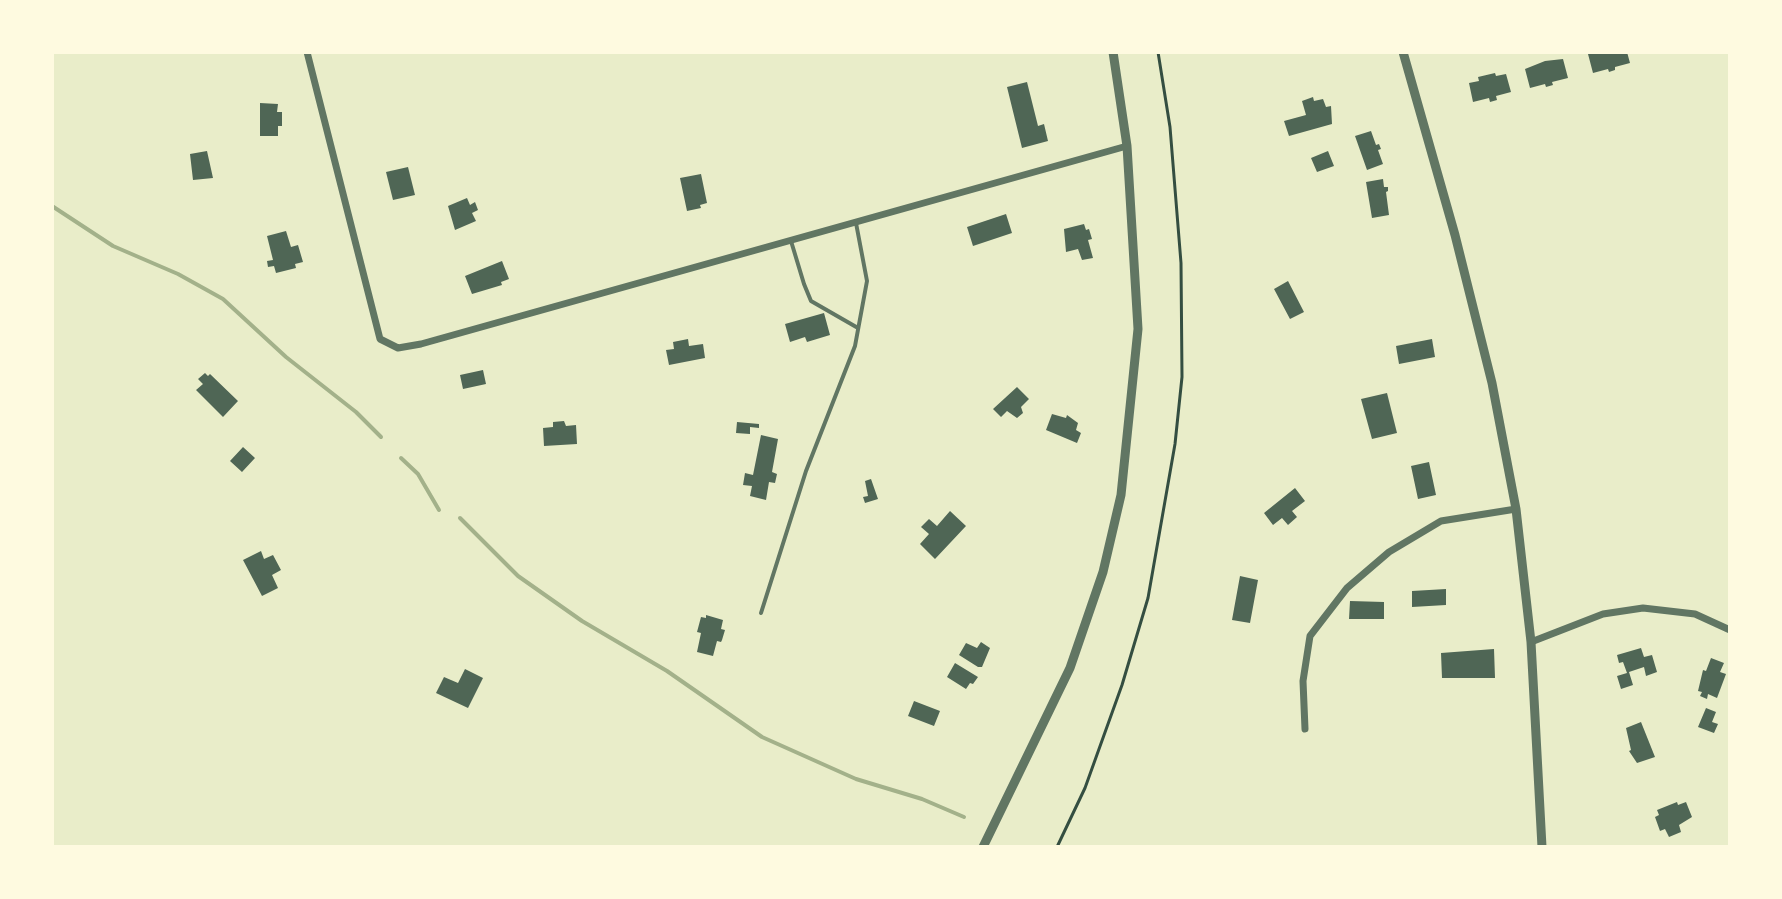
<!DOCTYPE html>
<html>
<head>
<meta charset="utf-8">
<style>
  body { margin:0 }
  #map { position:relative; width:1782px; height:899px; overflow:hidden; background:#e9edc9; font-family:Manrope,sans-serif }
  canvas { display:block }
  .frame { position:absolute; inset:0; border:54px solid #fefae0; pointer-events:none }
</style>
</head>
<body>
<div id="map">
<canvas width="1782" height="899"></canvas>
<div class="frame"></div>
</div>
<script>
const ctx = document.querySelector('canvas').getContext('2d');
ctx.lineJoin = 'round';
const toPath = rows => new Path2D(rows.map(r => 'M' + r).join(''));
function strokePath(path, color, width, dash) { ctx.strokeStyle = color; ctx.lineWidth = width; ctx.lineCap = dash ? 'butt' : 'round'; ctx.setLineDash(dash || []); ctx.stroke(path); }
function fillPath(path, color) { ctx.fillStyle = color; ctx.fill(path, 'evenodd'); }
strokePath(toPath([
  [52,206,113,246,178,274,223,299,286,357,356,412,381,437],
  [401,458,418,474,439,510],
  [460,518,518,576,582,621,667,671,762,737,856,779,922,799,964,817]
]), '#a3b18a', 4);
fillPath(toPath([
  [1595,52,1627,52,1630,63,1615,67,1615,70,1609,72,1608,69,1593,73,1588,54],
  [1563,59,1568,78,1552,82,1553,85,1546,87,1545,84,1530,88,1525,69,1545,61],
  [1495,73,1496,76,1506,74,1511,92,1496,96,1497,100,1490,102,1489,98,1473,102,1469,83,1479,81,1478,77],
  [1027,82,1038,126,1044,124,1048,141,1022,148,1007,87],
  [1313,97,1314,101,1323,99,1326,107,1331,106,1332,124,1289,136,1284,121,1306,115,1302,101],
  [260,103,278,104,277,112,282,112,282,126,278,126,278,136,260,136],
  [1371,131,1376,145,1379,144,1381,149,1378,150,1383,164,1367,170,1355,136],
  [207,151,213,178,193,180,190,154],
  [1328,151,1334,166,1317,172,1311,158],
  [408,167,415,195,393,200,386,172],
  [701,174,707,203,700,205,701,208,687,211,680,178],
  [1383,179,1384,187,1388,187,1388,191,1386,192,1389,215,1372,218,1366,182],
  [467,198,470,205,475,202,478,210,472,213,476,221,455,230,448,206],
  [1006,214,1012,233,973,246,967,227],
  [1084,224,1086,230,1089,229,1092,239,1088,240,1093,258,1082,260,1078,249,1066,252,1064,229],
  [286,231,291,247,298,245,303,262,295,264,296,268,276,273,274,266,268,267,267,261,273,260,267,236],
  [502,261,509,279,501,282,502,285,472,294,465,276],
  [1288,281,1304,312,1290,319,1274,289],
  [824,313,830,335,807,342,805,337,790,342,785,324],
  [688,339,689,346,703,344,705,358,669,365,666,350,674,349,673,342],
  [1432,339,1435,357,1399,364,1396,346],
  [483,370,486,384,463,389,460,375],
  [205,373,208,376,210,374,238,401,223,417,196,390,203,384,198,379],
  [1017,387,1029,399,1021,407,1023,413,1017,418,1007,411,1001,417,993,409],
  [1387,393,1397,433,1372,439,1361,399],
  [1052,414,1066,418,1067,415,1078,423,1076,430,1081,433,1077,443,1046,430],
  [564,421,566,426,576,425,577,444,544,446,543,428,553,427,553,422],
  [737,422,759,424,759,428,750,427,750,434,736,433],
  [761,435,778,439,772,472,777,474,775,483,769,482,766,500,750,496,752,486,743,485,745,473,753,475],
  [243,447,255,458,242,472,230,461],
  [1429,462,1436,495,1418,499,1411,466],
  [871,479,878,499,865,503,863,497,868,496,865,481],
  [1295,488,1305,501,1292,511,1297,517,1288,525,1282,518,1273,525,1264,513],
  [950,511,966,526,935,559,920,544,929,534,921,527,929,519,937,526],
  [261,551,264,559,273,555,281,570,272,575,278,588,262,596,243,560],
  [1240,576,1258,580,1250,623,1232,620],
  [1446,589,1446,605,1412,607,1412,591],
  [1350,601,1384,602,1384,619,1349,619],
  [706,615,723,620,721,629,725,630,722,640,721,642,717,641,713,656,697,652,701,633,697,632,701,617,706,618],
  [981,642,990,648,982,667,978,667,959,655,966,643,977,648],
  [1641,648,1644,657,1652,655,1657,672,1646,676,1644,667,1629,672,1633,685,1621,689,1617,676,1627,673,1623,662,1619,663,1617,655],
  [1494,649,1495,678,1442,678,1441,653],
  [1711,658,1724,663,1720,672,1726,674,1717,698,1708,694,1707,699,1700,696,1702,692,1698,691,1703,670,1706,671],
  [955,663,978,677,973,684,970,683,966,689,947,677],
  [465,669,483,678,468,708,436,693,444,677,458,683],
  [914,701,940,711,934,726,908,716],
  [1706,708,1716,712,1712,722,1718,724,1714,733,1698,727],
  [1641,722,1655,757,1637,763,1629,751,1631,750,1626,728],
  [1677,802,1678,805,1686,802,1692,817,1679,825,1681,832,1669,837,1665,829,1660,831,1655,817,1659,815,1657,810]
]), '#4f6655');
strokePath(toPath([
  [1057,847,1085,788,1122,685,1148,598,1175,444,1182,377,1181,263,1170,127,1158,52]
]), '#344e41', 3);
strokePath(toPath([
  [791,241,804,284,811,301,858,328],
  [761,613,806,471,855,346,867,281,856,223]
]), '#617663', 4);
strokePath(toPath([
  [307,52,380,339,398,348,421,344,1127,146],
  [1531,642,1603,614,1643,608,1695,614,1730,630],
  [1305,729,1303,681,1310,636,1347,588,1389,552,1441,521,1516,509]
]), '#617663', 7);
strokePath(toPath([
  [1403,52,1455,235,1492,383,1516,509,1531,642,1542,847],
  [983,847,1070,668,1103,572,1121,495,1138,329,1127,146,1113,52]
]), '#617663', 9);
</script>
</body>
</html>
